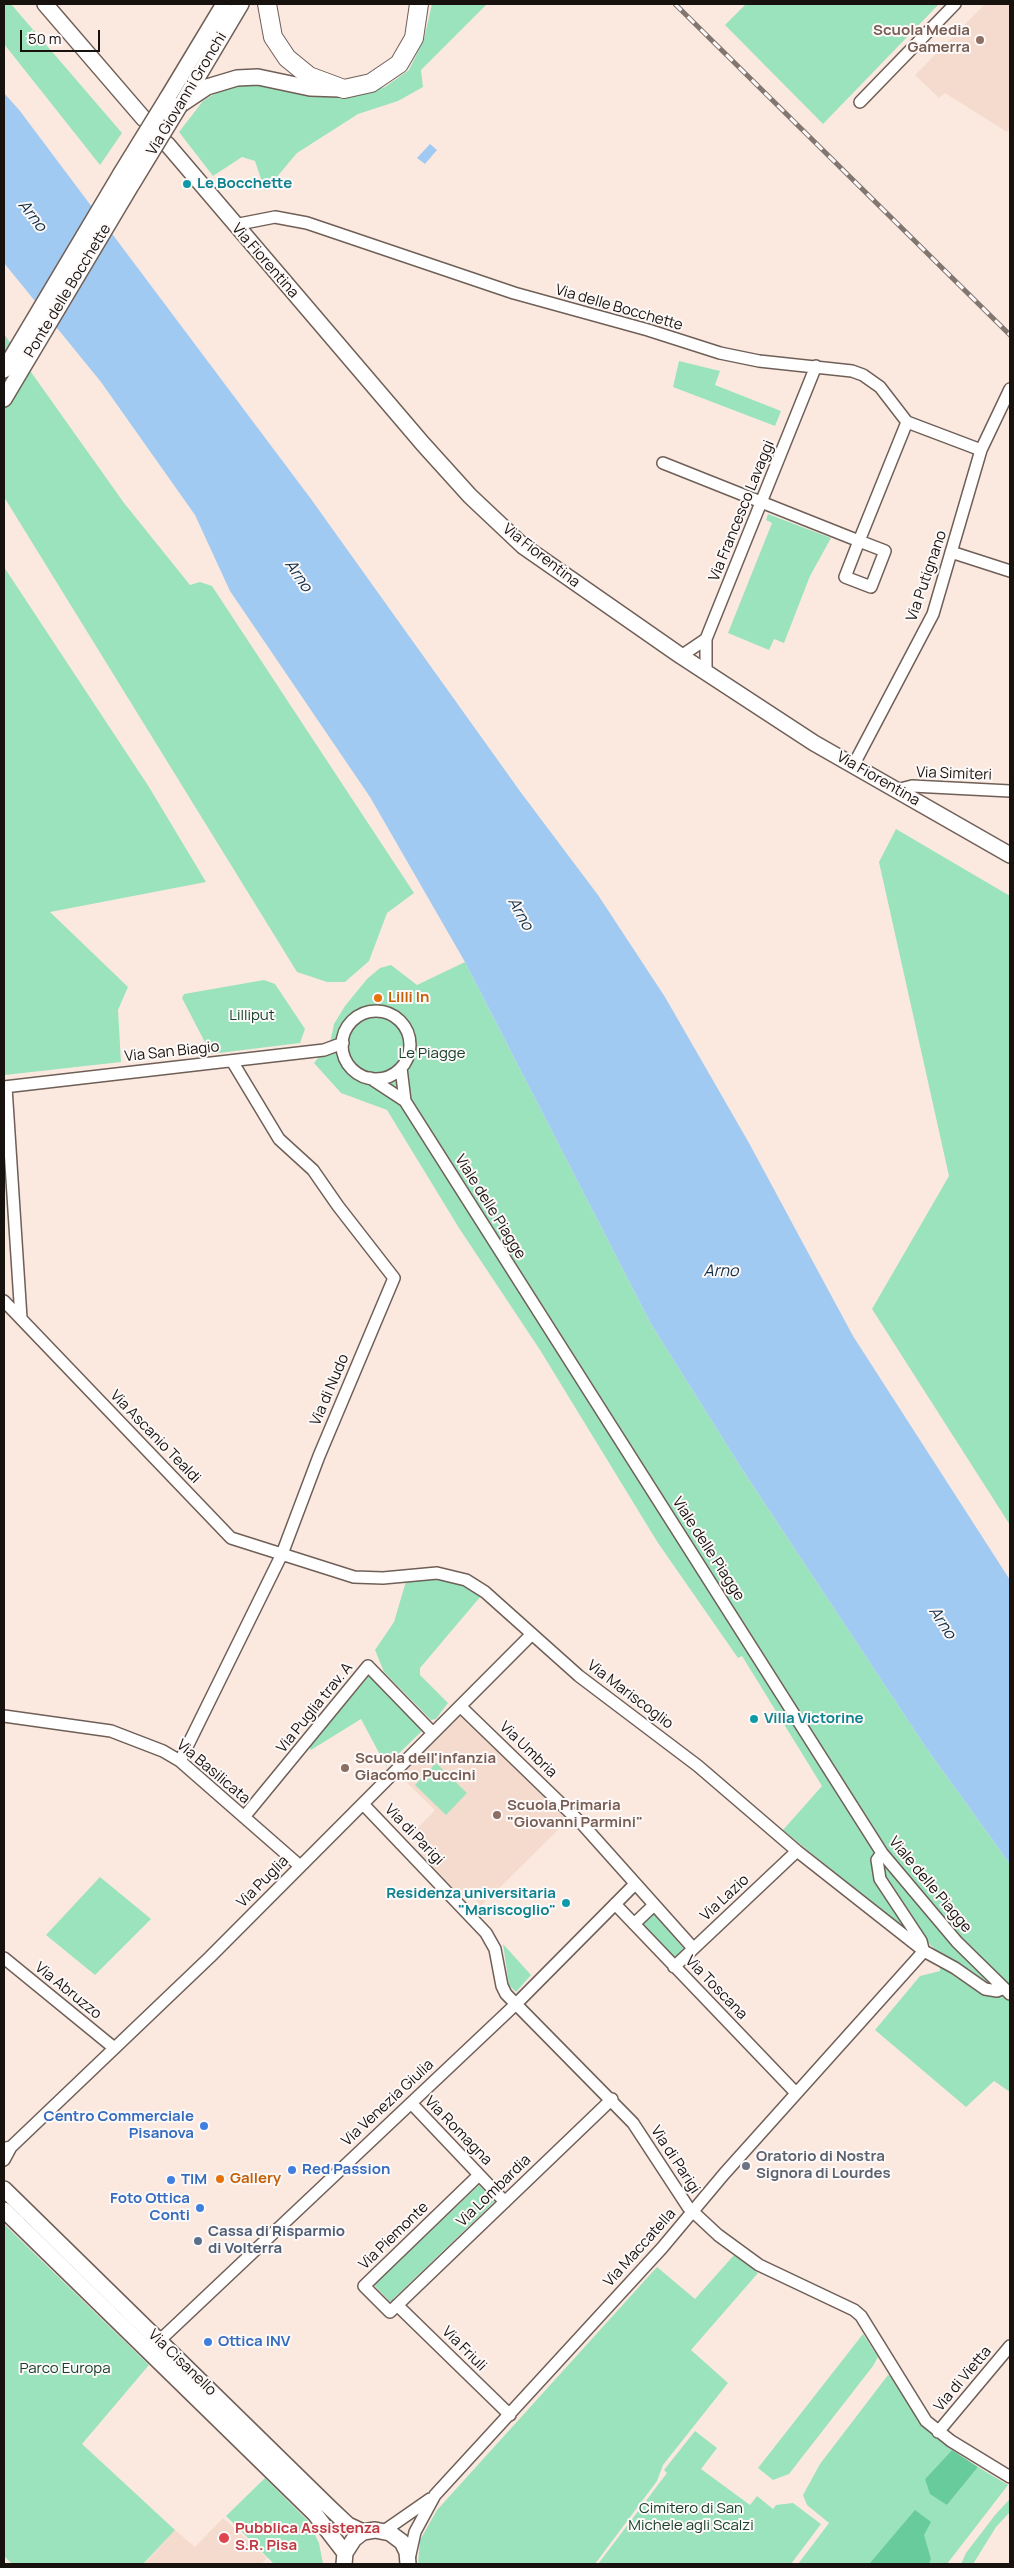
<!DOCTYPE html>
<html>
<head>
<meta charset="utf-8">
<style>
  body { margin:0 }
  #map { position:relative; width:1014px; height:2568px; overflow:hidden; background:#fbe9e0; font-family:Manrope,sans-serif }
  canvas { display:block }
  .frame { position:absolute; inset:0; border:5px solid #18120f; pointer-events:none }
  .scale { position:absolute; left:20px; top:30px; width:80px; height:22px; box-sizing:border-box; border:2px solid #18120f; border-top:0; padding-left:6px; font-size:15px; line-height:18px; white-space:nowrap; color:#18120f; -webkit-text-stroke:4px #fdf9f8; paint-order:stroke }
</style>
</head>
<body>
<div id="map">
<canvas width="1014" height="2568"></canvas>
<div class="frame"></div>
<div class="scale">50 m</div>
</div>
<script>
const ctx = document.querySelector('canvas').getContext('2d');
ctx.lineJoin = 'round';
function fillPath(path, color) { ctx.fillStyle = color; ctx.fill(path, 'evenodd'); }
const toPath = rows => new Path2D(rows.map(r => 'M' + r).join(''));
function strokePath(path, color, width, dash) { ctx.strokeStyle = color; ctx.lineWidth = width; ctx.lineCap = dash ? 'butt' : 'round'; ctx.setLineDash(dash || []); ctx.stroke(path); }
function drawText(font, color, halo, rows, align = 'center') {
  ctx.font = font + ' Manrope,sans-serif'; ctx.lineWidth = 4; ctx.setLineDash([]); ctx.textBaseline = 'middle'; ctx.strokeStyle = halo; ctx.fillStyle = color; for (const [text, x, y, turn = 0] of rows) {
    ctx.save(); ctx.translate(x, y); ctx.rotate((+turn || 0) * Math.PI / 180); ctx.textAlign = isNaN(turn) ? turn : align; if (halo) ctx.strokeText(text, 0, 0); ctx.fillText(text, 0, 0); ctx.restore();
  }
}
fillPath(toPath([
  [985,4,1010,4,1010,127,1007,132,945,93,939,98,915,75],
  [461,1715,568,1820,476,1911,474,1908,479,1903,468,1892,462,1897,421,1854,427,1848,412,1834,435,1810,400,1776],
  [223,2518,267,2558,261,2564,144,2564,175,2530,195,2547]
]), '#f4dbcd');
fillPath(toPath([
  [4,4,11,4,122,133,100,165,4,44],
  [432,4,487,4,421,70,423,87,398,101,358,114,297,153,265,191,255,161,242,157,213,176,179,132,203,101,225,87,252,83,354,95,385,87,409,70,424,39],
  [746,4,939,4,823,124,725,25],
  [4,334,124,503,190,585,200,582,212,586,414,893,387,913,369,961,345,982,327,982,297,972,4,497],
  [679,361,720,371,715,385,781,411,775,426,673,387],
  [768,514,831,538,810,576,784,643,774,639,769,650,728,633,772,523,766,520],
  [4,567,149,787,206,882,50,912,128,987,118,1010,121,1062,5,1075],
  [896,829,1010,896,1010,1525,872,1309,949,1176,879,862],
  [465,962,651,1324,742,1469,927,1749,1010,1864,1010,2092,994,2081,966,2107,875,2030,920,1976,940,1971,938,1952,923,1938,913,1936,783,1830,822,1786,742,1656,738,1658,658,1543,540,1350,459,1228,387,1110,341,1093,314,1063,330,1043,334,1024,345,1006,367,979,380,968,391,965,417,985],
  [264,980,275,984,305,1029,300,1043,211,1054,182,998,184,994],
  [419,1578,444,1578,459,1582,481,1596,420,1668,420,1675,448,1703,436,1719,431,1720,384,1672,375,1650,394,1622,406,1581],
  [369,1676,423,1730,386,1766,361,1719,311,1750,309,1747],
  [436,1763,467,1793,446,1815,415,1785],
  [100,1877,151,1919,95,1975,46,1935],
  [653,1912,684,1949,674,1958,641,1924],
  [503,1944,531,1975,516,1992,509,1985],
  [479,2185,495,2201,390,2302,374,2285],
  [4,2224,149,2365,82,2444,175,2530,143,2564,12,2564,4,2556],
  [734,2255,758,2273,691,2350,728,2383,663,2465,657,2481,595,2564,418,2564,420,2540,437,2510,657,2267,695,2299],
  [863,2334,878,2357,873,2366,789,2474,773,2480,758,2468],
  [888,2375,890,2376,921,2423,952,2450,925,2479,947,2505,978,2467,1008,2485,947,2564,929,2564,931,2559,915,2511,869,2564,798,2564,829,2523,807,2505,803,2495,820,2464],
  [695,2431,717,2448,701,2469,750,2505,757,2496,773,2509,776,2505,793,2503,821,2524,791,2564,598,2564,667,2473,664,2470],
  [265,2478,308,2521,319,2543,323,2564,274,2564,226,2516],
  [1010,2499,1010,2512,996,2527,973,2564,961,2564,966,2553,995,2515]
]), '#9be3bd');
fillPath(toPath([
  [952,2450,978,2467,947,2505,930,2494,925,2479],
  [915,2510,931,2522,924,2535,931,2559,929,2564,869,2564]
]), '#67cb9b');
fillPath(toPath([
  [4,93,20,111,311,499,522,794,598,895,665,997,749,1143,853,1336,1010,1580,1010,1864,927,1749,742,1469,651,1324,465,962,370,797,230,591,195,515,101,382,4,263],
  [430,144,437,150,425,164,417,158]
]), '#a0caf2');
const street = toPath([
  [860,102,955,4],
  [234,225,275,217,307,223,514,293,648,330,720,353,759,361,852,371,863,375,880,387,907,422,981,450],
  [663,463,859,541,907,422],
  [859,541,885,551,871,587,845,577,859,541],
  [951,552,1010,571],
  [681,656,706,639,816,366],
  [706,672,706,639],
  [853,766,933,614,981,450,1010,389],
  [896,790,912,786,1010,791],
  '342 1045a34 34 0 1 1 68 0a34 34 0 1 1-68 0Z',
  [401,1068,405,1101],
  [370,1078,405,1101,882,1853,957,1942,1010,1994],
  [4,1087,324,1050,343,1043],
  [6,1087,21,1318],
  [4,1301,231,1538,354,1577,383,1578,437,1573,466,1580,485,1592,579,1676,698,1766,797,1851,924,1951,955,1968,985,1989,997,1991,1004,1988],
  [460,1706,584,1826,693,1948],
  [4,1716,111,1731,163,1751,180,1761,300,1866],
  [180,1761,282,1554,319,1456,394,1278,338,1206,313,1170,279,1139,232,1061],
  [363,1804,486,1933,495,1949,502,1986,506,1994,633,2123,688,2207,718,2235,759,2265,854,2310,861,2316,926,2421,951,2441,1010,2477],
  [244,1817,368,1666,433,1733],
  [882,1853,877,1860,880,1879,921,1941,923,1949],
  [615,1904,796,2093],
  [634,1924,654,1905],
  [4,1958,113,2047],
  [674,1967,797,1851],
  [411,2103,505,2202],
  [11,2147,210,1957,532,1634],
  [4,2160,11,2147,6,2148],
  [479,2175,364,2286,390,2312,612,2099],
  [397,2305,510,2415],
  [159,2341,516,2004,635,1884],
  [938,2432,1010,2346],
  [384,2531,430,2499],
  [409,2559,415,2532,435,2495,662,2248,724,2174,924,1951]
]);
const secondary = toPath([
  [45,4,144,119],
  [168,97,224,4],
  [184,100,241,4],
  [180,105,207,87,237,78,258,77,310,88,340,89],
  [167,144,423,444,470,496,523,546,681,656,814,743,1010,855],
  [4,370,120,175],
  [4,399,132,184],
  [4,2189,330,2508,348,2525,363,2532],
  [4,2210,315,2514,345,2553],
  [344,2564,345,2553,354,2539,363,2532,375,2530,390,2533,402,2542,407,2552,408,2564]
]);
const primary = toPath([
  [267,4,273,37,287,58,309,76,344,89,371,83,399,64,414,38,419,4]
]);
strokePath(street, '#6f5f57', 14);
strokePath(secondary, '#6f5f57', 18);
strokePath(primary, '#6f5f57', 20);
strokePath(street, '#fff', 11);
strokePath(secondary, '#fff', 15);
strokePath(primary, '#fff', 18);
const rail = toPath([
  [675,4,1010,335]
]);
strokePath(rail, '#827670', 5);
strokePath(rail, '#fdf9f8', 3, [9]);
const secondaryBridge = toPath([
  [120,175,168,97],
  [132,184,180,105]
]);
strokePath(secondaryBridge, '#6f5f57', 18, []);
strokePath(secondaryBridge, '#fff', 15);
for (const [x, y, r, color] of [
  [980,40,5,"#8d6e63"],
  [187,184,5,"#0f9aa8"],
  [378,998,5,"#e8710a"],
  [754,1719,5,"#0f9aa8"],
  [345,1768,5,"#8d6e63"],
  [497,1815,5,"#8d6e63"],
  [566,1903,5,"#0f9aa8"],
  [204,2126,5,"#3f7fe0"],
  [746,2166,5,"#6b7280"],
  [292,2170,5,"#3f7fe0"],
  [220,2179,5,"#e8710a"],
  [171,2180,5,"#3f7fe0"],
  [200,2208,5,"#3f7fe0"],
  [198,2241,5,"#5c6f8a"],
  [208,2342,5,"#3f7fe0"],
  [224,2538,6,"#e0444e"]
]) { const dot = new Path2D(); dot.arc(x, y, r, 0, 2 * Math.PI); ctx.fillStyle = color; ctx.fill(dot); strokePath(dot, '#fdf9f8', 2); }
drawText('bold 15px', '#785e54', '#fdf9f8', [
  ["Scuola Media",970,31,"right"],
  ["Gamerra",970,48,"right"],
  ["Scuola dell'infanzia",355,1759],
  ["Giacomo Puccini",355,1776],
  ["Scuola Primaria",507,1806],
  ["\"Giovanni Parmini\"",507,1823]
], 'left');
drawText('15px', '#18120f', '#fdf9f8', [
  ["Via Giovanni Gronchi",187,94,-59],
  ["Via Fiorentina",265,261,49],
  ["Ponte delle Bocchette",68,291,-59],
  ["Via delle Bocchette",619,308,16],
  ["Via Francesco Lavaggi",742,511,-68],
  ["Via Fiorentina",541,556,38],
  ["Via Putignano",927,576,-71],
  ["Via Simiteri",954,774,2],
  ["Via Fiorentina",878,779,30],
  ["Via San Biagio",172,1052,-6],
  ["Viale delle Piagge",490,1207,58],
  ["Via di Nudo",330,1390,-67],
  ["Via Ascanio Tealdi",155,1437,46],
  ["Viale delle Piagge",708,1549,57],
  ["Via Mariscoglio",630,1695,37],
  ["Via Puglia trav. A",315,1708,-51],
  ["Via Umbria",528,1750,44],
  ["Via Basilicata",213,1772,40],
  ["Via di Parigi",414,1835,46],
  ["Via Puglia",263,1882,-45],
  ["Viale delle Piagge",930,1885,50],
  ["Via Lazio",725,1898,-43],
  ["Via Toscana",716,1988,46],
  ["Via Abruzzo",68,1991,39],
  ["Via Venezia Giulia",388,2103,-43],
  ["Via Romagna",458,2131,46],
  ["Via di Parigi",675,2160,57],
  ["Via Lombardia",494,2191,-44],
  ["Via Piemonte",394,2236,-44],
  ["Via Maccatella",640,2248,-48],
  ["Via Friuli",464,2349,45],
  ["Via Cisanello",182,2363,44],
  ["Via di Vietta",963,2379,-50]
]);
drawText('bold 15px', '#0d838f', '#fdf9f8', [
  ["Le Bocchette",197,184],
  ["Villa Victorine",764,1719],
  ["Residenza universitaria",556,1894,"right"],
  ["\"Mariscoglio\"",556,1911,"right"]
], 'left');
drawText('bold 15px', '#c56008', '#fdf9f8', [
  ["Lilli In",388,998],
  ["Gallery",230,2179]
], 'left');
drawText('15px', '#15402d', '#fdf9f8', [
  ["Lilliput",252,1016],
  ["Le Piagge",432,1054],
  ["Parco Europa",65,2369],
  ["Cimitero di San",691,2509],
  ["Michele agli Scalzi",691,2526]
]);
drawText('bold 15px', '#366cbe', '#fdf9f8', [
  ["Centro Commerciale",194,2117,"right"],
  ["Pisanova",194,2134,"right"],
  ["Red Passion",302,2170],
  ["TIM",181,2180],
  ["Foto Ottica",190,2199,"right"],
  ["Conti",190,2216,"right"],
  ["Ottica INV",218,2342]
], 'left');
drawText('bold 15px', '#5b616d', '#fdf9f8', [
  ["Oratorio di Nostra",756,2157],
  ["Signora di Lourdes",756,2174]
], 'left');
drawText('bold 15px', '#4e5e75', '#fdf9f8', [
  ["Cassa di Risparmio",208,2232],
  ["di Volterra",208,2249]
], 'left');
drawText('bold 15px', '#be3a42', '#fdf9f8', [
  ["Pubblica Assistenza",235,2529],
  ["S.R. Pisa",235,2546]
], 'left');
drawText('italic 16px', '#112f49', '#fdf9f8', [
  ["Arno",32,216,52],
  ["Arno",298,576,56],
  ["Arno",520,914,61],
  ["Arno",721,1272],
  ["Arno",942,1623,57]
]);
</script>
</body>
</html>
